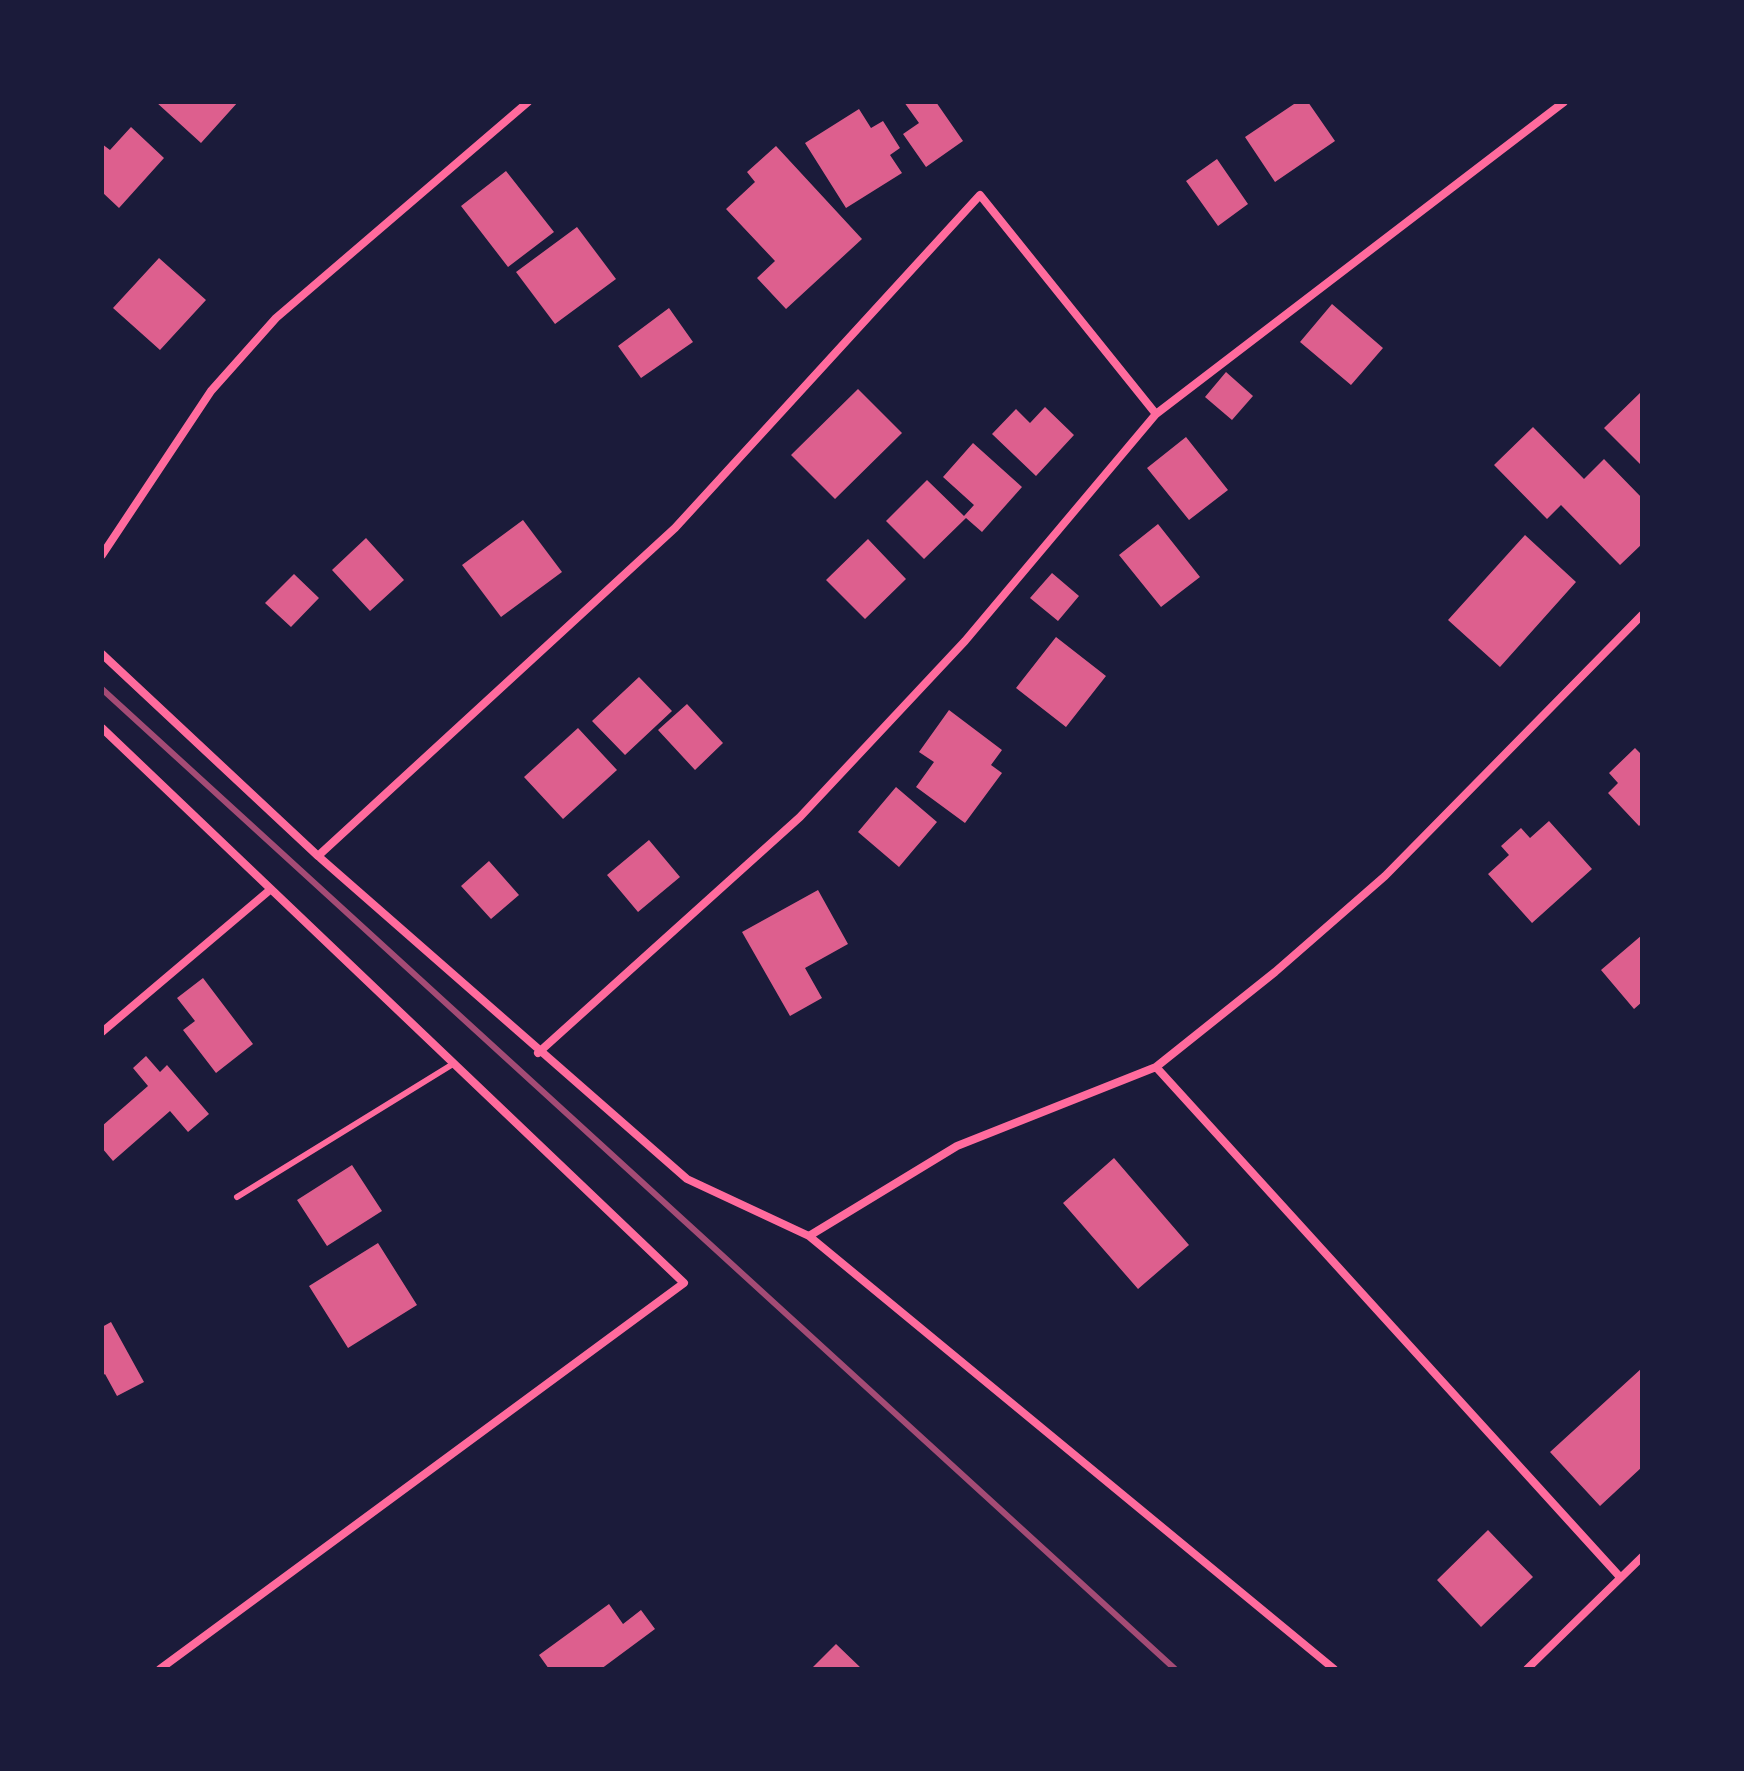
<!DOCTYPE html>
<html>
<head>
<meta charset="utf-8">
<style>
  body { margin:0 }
  #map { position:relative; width:1744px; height:1771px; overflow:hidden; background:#1b1b3a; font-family:"Fira Sans Condensed",sans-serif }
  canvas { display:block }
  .frame { position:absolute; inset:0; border:104px solid #1b1b3a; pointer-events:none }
</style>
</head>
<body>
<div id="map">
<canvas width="1744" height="1771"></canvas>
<div class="frame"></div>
</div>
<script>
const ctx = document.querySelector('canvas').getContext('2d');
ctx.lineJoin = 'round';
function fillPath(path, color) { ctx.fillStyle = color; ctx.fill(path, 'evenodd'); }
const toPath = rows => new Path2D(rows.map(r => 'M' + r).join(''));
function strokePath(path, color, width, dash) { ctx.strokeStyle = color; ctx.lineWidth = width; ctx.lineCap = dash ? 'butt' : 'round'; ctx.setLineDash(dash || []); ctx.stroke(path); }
fillPath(toPath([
  [156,102,238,102,201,143],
  [904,102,936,102,963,141,926,167,903,134,919,123],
  [1297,102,1308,102,1335,141,1275,182,1245,137],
  [859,109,871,128,883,121,900,148,890,155,902,173,846,208,805,143],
  [131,127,164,158,119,208,102,192,102,144,110,150],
  [776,146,862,239,786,309,757,278,775,261,726,209,755,182,747,172],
  [1217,159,1248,204,1218,226,1186,181],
  [506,171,554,232,508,267,461,206],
  [577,227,616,279,555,324,516,272],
  [159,258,206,300,160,350,113,308],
  [1332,304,1383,348,1351,385,1300,342],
  [669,308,693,342,641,378,618,346],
  [1226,372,1253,396,1232,420,1205,397],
  [858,389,902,433,835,499,791,455],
  [1642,391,1642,466,1604,428],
  [1045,407,1074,435,1036,476,992,434,1016,409,1030,423],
  [1533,427,1584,479,1604,459,1642,498,1642,544,1620,565,1561,505,1547,519,1494,465],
  [1186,437,1228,490,1189,520,1147,468],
  [973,443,1022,487,982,532,966,518,924,559,886,521,927,480,964,516,974,505,943,477],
  [523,520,562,572,501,617,462,565],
  [1158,524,1200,577,1161,607,1119,555],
  [1525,535,1576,582,1500,667,1448,620],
  [366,538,404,580,370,611,332,570],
  [868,539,906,579,865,619,826,580],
  [1052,573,1079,596,1058,621,1030,598],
  [294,574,319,598,291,627,265,603],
  [1056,637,1106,676,1066,727,1016,688],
  [639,677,672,711,625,755,592,721],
  [687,704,723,743,695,770,658,730],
  [949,710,1002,750,991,765,1002,773,965,823,916,787,934,762,919,752],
  [578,728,617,770,563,819,524,777],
  [1635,748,1642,755,1642,823,1639,826,1608,793,1618,783,1609,773],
  [896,787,937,822,899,867,858,832],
  [1549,821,1592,869,1532,923,1488,874,1509,855,1501,846,1521,828,1530,838],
  [649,840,680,877,638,912,607,875],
  [489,861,519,895,491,919,461,886],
  [818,890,848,944,805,968,822,998,790,1016,742,932],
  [1642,935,1642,1002,1634,1009,1601,970],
  [203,978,253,1044,216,1073,183,1030,195,1021,177,998],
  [146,1056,160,1072,167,1065,209,1114,188,1132,170,1111,113,1161,102,1148,102,1126,148,1086,133,1068],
  [1114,1158,1189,1245,1138,1289,1063,1203],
  [352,1165,382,1211,327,1246,297,1200],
  [378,1243,417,1305,348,1348,309,1286],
  [111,1322,144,1382,117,1396,105,1374,102,1376,102,1327],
  [1642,1368,1642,1467,1600,1506,1550,1452],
  [1488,1530,1533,1577,1481,1627,1437,1580],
  [609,1604,623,1624,641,1610,655,1629,601,1669,549,1669,539,1655],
  [836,1644,862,1669,811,1669]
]), '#dd5f8e');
strokePath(toPath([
  [237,1197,453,1064]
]), '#ff6b9d', 6);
strokePath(toPath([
  [102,555,211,391,276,318,528,102],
  [102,654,318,856,687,1179,809,1236,1334,1669],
  [102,728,684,1283,160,1669],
  [318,856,675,528,980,195,1156,414],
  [102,1032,271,889],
  [538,1053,800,817,965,641,1156,414,1564,102],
  [1156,1067,1620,1577],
  [809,1236,957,1146,1156,1067,1275,972,1385,876,1642,615],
  [1527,1669,1642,1557]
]), '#ff6b9d', 8);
strokePath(toPath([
  [102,689,1175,1669]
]), '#a44b75', 6);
</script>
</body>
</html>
